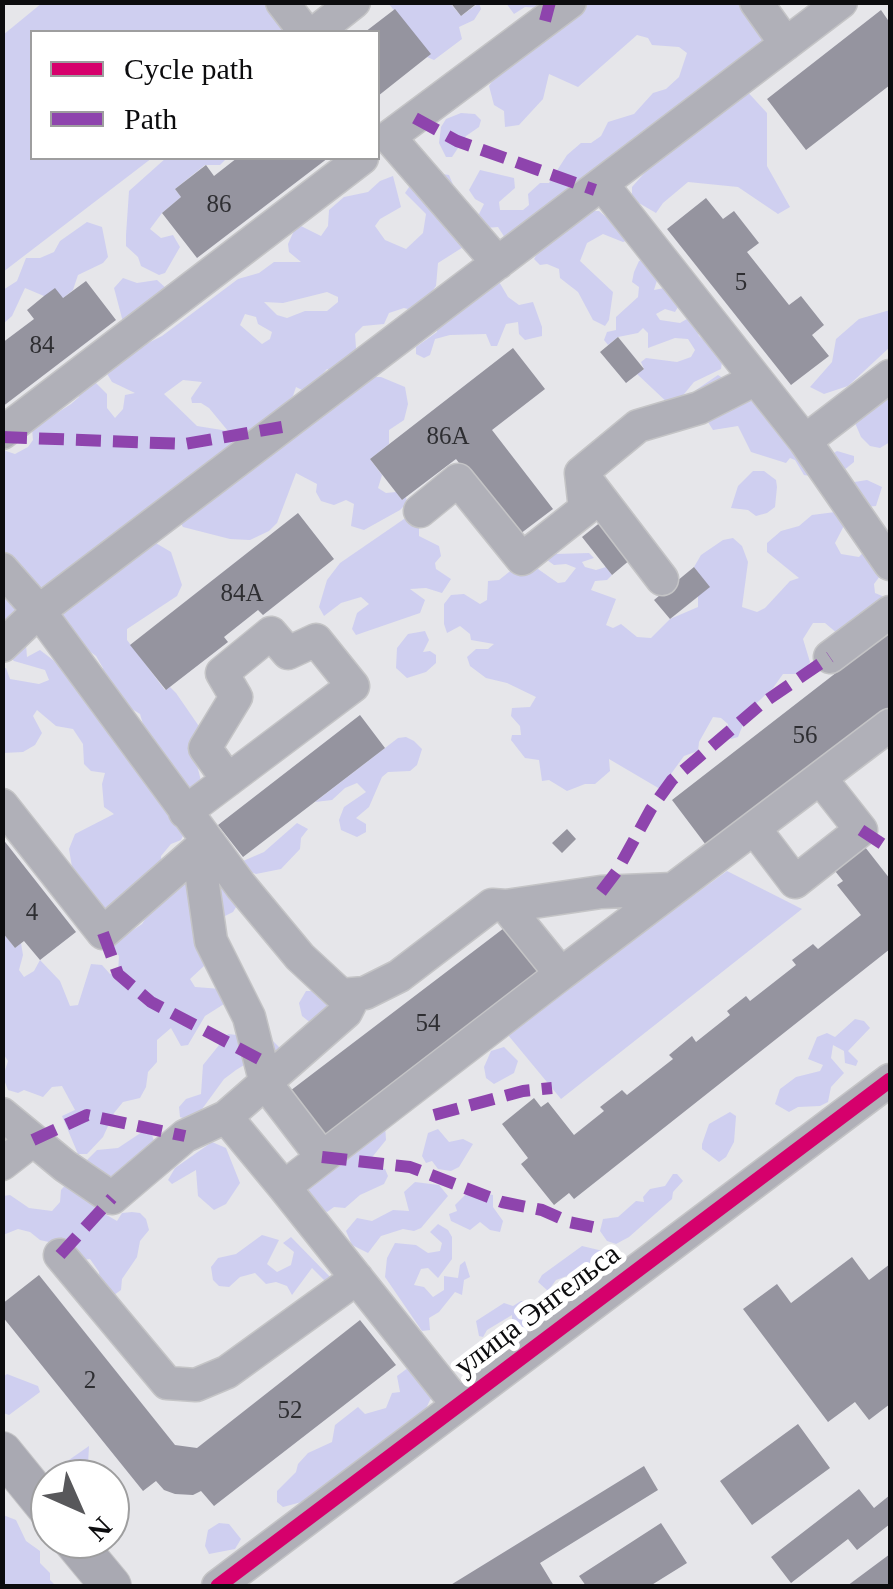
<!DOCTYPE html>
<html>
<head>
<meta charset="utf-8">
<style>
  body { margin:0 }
  #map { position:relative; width:893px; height:1589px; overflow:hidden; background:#e6e6ea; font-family:Georgia,serif }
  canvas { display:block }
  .frame { position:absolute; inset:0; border:5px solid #0c0c0e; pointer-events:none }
  .legend { position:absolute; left:30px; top:30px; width:350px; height:130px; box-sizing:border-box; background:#fff; border:2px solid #9e9e9f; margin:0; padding:12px 18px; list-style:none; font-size:30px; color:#0c0c0e }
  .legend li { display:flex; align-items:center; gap:20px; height:50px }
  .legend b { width:50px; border:2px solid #9e9e9f }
  .north { position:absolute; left:30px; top:1459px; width:100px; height:100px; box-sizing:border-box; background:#fff; border:2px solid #9e9e9f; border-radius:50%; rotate:135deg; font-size:28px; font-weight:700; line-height:40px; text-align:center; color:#0c0c0e }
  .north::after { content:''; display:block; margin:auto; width:35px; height:45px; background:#58585b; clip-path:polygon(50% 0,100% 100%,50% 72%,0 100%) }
</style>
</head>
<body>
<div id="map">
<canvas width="893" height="1589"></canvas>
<div class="frame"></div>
<ul class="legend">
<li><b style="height:12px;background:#d6006c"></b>Cycle path</li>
<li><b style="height:12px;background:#8e44ad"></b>Path</li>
</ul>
<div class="north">N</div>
</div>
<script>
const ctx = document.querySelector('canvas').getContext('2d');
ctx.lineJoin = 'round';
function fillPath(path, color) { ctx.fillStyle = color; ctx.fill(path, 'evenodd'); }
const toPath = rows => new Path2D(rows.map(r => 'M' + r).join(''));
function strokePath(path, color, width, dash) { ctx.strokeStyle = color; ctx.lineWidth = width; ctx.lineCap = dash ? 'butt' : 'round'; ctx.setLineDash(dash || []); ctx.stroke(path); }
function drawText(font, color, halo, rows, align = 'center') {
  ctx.font = font + ' Georgia,serif'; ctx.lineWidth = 10; ctx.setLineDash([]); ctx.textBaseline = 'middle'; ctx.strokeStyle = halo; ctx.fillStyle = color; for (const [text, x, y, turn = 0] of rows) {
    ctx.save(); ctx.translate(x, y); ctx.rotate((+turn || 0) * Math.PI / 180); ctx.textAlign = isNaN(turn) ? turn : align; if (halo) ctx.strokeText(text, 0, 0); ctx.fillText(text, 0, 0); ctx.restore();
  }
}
fillPath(toPath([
  [751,2,773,38,505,238,498,227,485,228,468,244,438,263,436,286,421,306,416,311,404,308,389,313,384,324,363,326,355,334,357,361,336,372,327,369,306,392,296,387,293,396,277,410,276,425,362,377,381,377,405,387,408,404,404,420,389,430,389,444,370,459,382,475,378,488,386,493,396,492,402,500,406,497,407,503,400,510,364,530,351,526,354,504,346,500,334,505,321,501,316,492,317,484,296,473,277,523,269,531,250,540,230,539,183,527,177,517,154,542,171,552,182,585,177,596,127,629,127,640,165,690,170,687,176,693,205,735,196,761,202,785,191,820,181,840,171,844,161,856,162,871,108,910,100,908,84,894,72,867,69,849,75,834,114,814,104,807,102,784,105,773,91,771,84,764,83,744,73,729,56,726,37,710,33,716,42,733,35,745,23,752,3,753,3,669,6,668,10,679,39,684,49,680,45,670,14,661,5,653,26,645,27,657,40,650,53,660,70,676,123,745,125,757,143,755,145,731,140,714,124,704,104,680,103,668,96,656,85,648,3,624,3,450,15,454,28,447,33,440,32,429,71,404,79,397,80,383,93,380,107,394,107,408,115,418,123,409,125,395,135,393,112,382,106,372,122,356,162,336,238,279,259,273,274,262,301,262,289,252,288,244,297,224,321,236,328,226,329,210,344,197,368,192,380,181,393,176,401,207,380,219,375,226,385,240,406,249,423,233,426,214,405,193,413,181,436,173,449,175,460,201,467,210,479,214,484,204,475,199,469,190,480,170,514,178,515,188,499,202,500,210,523,210,529,205,528,194,540,183,549,183,567,155,581,143,591,143,601,136,608,122,634,114,653,93,666,89,679,77,687,53,679,47,652,45,648,38,637,35,578,87,549,74,543,99,519,125,505,127,504,111,494,105,489,86,540,8,525,7,514,14,506,3],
  [327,292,338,297,338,302,327,311,305,311,287,318,277,315,264,302,283,303],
  [245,314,256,317,258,324,272,332,270,339,262,344,240,325],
  [183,380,202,382,191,398,192,403,201,403,209,408,228,431,197,426,164,394],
  [42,3,282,3,305,32,32,32,32,158,152,158,3,272,3,35],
  [388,3,450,3,461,16,479,3,481,9,474,20,459,27,462,39,434,60,427,57,430,54],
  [744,88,767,113,767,166,790,207,778,214,738,187,688,182,663,203,656,213,632,199,632,187,655,161],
  [461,113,475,114,481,120,479,127,466,136,452,157,446,157,439,143,441,127,446,119],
  [166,158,227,158,220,165,205,165,175,189,181,197,162,213,150,229,161,238,173,235,180,247,165,273,159,275,141,266,138,257,126,246,126,235,129,191],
  [587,211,599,211,606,217,615,214,631,239,623,242,603,234,587,243,580,261,613,292,609,320,605,326,593,320,578,292,560,278,559,269,547,264,540,265,534,259,542,245],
  [87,222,102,227,108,257,103,263,78,275,73,290,63,298,44,296,25,288,12,316,3,324,3,290,17,281,26,258,40,258,54,252,60,241],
  [646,258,663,261,654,290,674,286,682,300,675,312,665,309,656,314,660,320,680,323,692,316,699,336,723,355,721,369,694,382,680,399,670,405,637,374,644,369,641,362,646,358,677,362,691,357,695,350,688,339,675,338,648,348,648,333,643,328,638,333,618,337,608,345,604,340,607,332,616,330,616,317,638,297,639,287,632,282,634,272,639,261],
  [123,278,137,283,157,280,167,289,123,322,114,288],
  [498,280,508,297,519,305,533,302,542,327,542,336,525,340,519,334,518,322,506,324,497,346,491,346,486,334,450,335,435,339,430,355,424,358,416,354,416,347,437,332,434,322],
  [890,310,890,347,848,386,824,394,810,387,832,362,836,339,859,319],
  [718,375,756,399,827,457,837,451,854,456,854,462,843,471,848,483,867,480,882,487,876,506,864,507,816,477,804,475,795,460,790,458,786,463,751,452,738,426,713,430,693,398,696,390],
  [890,383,890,442,880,448,870,446,861,437,855,423],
  [753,471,764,471,776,480,777,487,775,507,767,513,756,516,748,510,731,508,738,486],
  [843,511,848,518,835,543,841,554,859,557,883,530,890,535,890,576,880,576,874,584,875,593,887,598,838,634,825,623,813,623,803,639,810,662,806,668,795,674,783,674,773,688,749,710,738,737,731,739,726,735,728,724,721,718,713,717,699,742,698,751,684,756,660,789,609,759,610,771,595,784,585,784,567,791,549,780,542,781,539,760,525,758,511,740,512,735,521,735,520,726,511,716,512,708,530,707,536,697,507,683,486,678,470,666,467,657,476,649,488,649,494,644,471,640,470,634,460,626,447,633,444,624,444,604,451,595,464,594,480,604,487,600,488,581,499,580,514,568,538,569,558,583,565,582,576,568,566,564,554,565,547,560,555,554,589,553,594,558,582,562,585,567,596,570,606,567,612,575,607,580,595,581,591,590,616,599,606,625,613,628,621,624,637,637,651,638,670,619,698,607,698,596,709,587,694,567,701,555,723,540,733,538,742,546,748,562,742,607,757,612,765,608,790,581,799,578,767,552,767,543,781,531,799,526,812,515],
  [404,519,419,521,419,536,439,546,441,556,435,563,436,569,451,579,442,593,426,588,410,589,425,600,420,613,356,635,352,629,357,613,369,604,361,597,341,603,324,616,319,607,327,580,340,563],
  [425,631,429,640,423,652,430,651,436,655,436,663,426,672,407,678,396,668,397,648,408,634],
  [406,737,414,741,422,749,417,765,410,771,388,772,382,777,369,807,356,818,366,824,366,832,357,837,341,830,339,820,344,807,366,792,357,783,345,788,332,800,315,802,398,738],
  [297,823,308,829,301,838,300,849,281,869,256,874,246,870,243,861,264,852],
  [178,867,225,878,241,899,233,912,221,918,202,952,204,966,190,979,195,987,221,989,227,995,224,1004,205,1016,188,1045,181,1046,171,1028,157,1040,157,1062,148,1072,146,1087,140,1098,123,1102,114,1113,103,1137,87,1154,78,1154,62,1116,75,1110,62,1086,52,1087,43,1097,24,1090,18,1093,8,1090,3,1077,8,1061,2,1052,2,932,15,948,21,943,23,955,19,970,24,977,34,971,40,960,60,981,70,1006,78,1005,91,964,102,965,110,974,118,974,119,956,111,945,142,924],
  [727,871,802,909,561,1099,508,1035,570,988,569,978,624,947,630,943,629,937,668,914],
  [306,991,318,991,336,1008,312,1024,302,1016,299,1003],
  [855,1019,864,1021,870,1028,848,1051,858,1061,856,1066,845,1063,844,1051,833,1045,831,1058,844,1073,831,1087,828,1102,820,1106,798,1107,789,1112,775,1104,780,1089,796,1077,820,1071,823,1065,808,1059,817,1037,827,1033,835,1037],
  [228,1034,271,1039,282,1050,281,1064,249,1062,236,1070,224,1079,197,1116,188,1120,180,1117,179,1107,186,1099,201,1094,203,1065],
  [504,1047,518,1061,514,1073,494,1084,486,1078,484,1067,491,1051],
  [730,1112,736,1116,734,1142,726,1157,719,1162,702,1149,702,1144,709,1124],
  [385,1125,386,1140,369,1161,377,1168,385,1169,388,1176,384,1184,360,1195,345,1208,334,1207,327,1212,314,1205,305,1194,308,1173],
  [438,1129,449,1142,463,1139,473,1144,459,1167,451,1171,438,1169,432,1161,426,1163,422,1156,428,1133],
  [142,1132,152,1135,154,1141,121,1190,83,1164,97,1150,118,1148],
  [212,1142,226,1148,240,1183,226,1204,214,1210,198,1196,196,1170,172,1184,168,1180,175,1168],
  [673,1174,677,1174,683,1181,673,1192,672,1199,629,1237,616,1244,607,1241,600,1231,603,1219,618,1217,636,1201,644,1202,643,1197,650,1189,665,1186],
  [69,1181,105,1214,117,1221,122,1213,132,1212,140,1213,146,1219,149,1230,140,1241,137,1257,122,1279,121,1290,110,1298,100,1287,99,1272,90,1259,66,1262,53,1243,40,1240,30,1232,18,1229,3,1235,3,1196,10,1195,29,1208,52,1211,60,1202,61,1190],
  [415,1182,439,1185,448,1196,421,1228,414,1231,403,1229,381,1236,368,1253,352,1245,346,1231,357,1218,372,1221,393,1210,409,1211,404,1192],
  [470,1190,493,1195,493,1207,503,1221,500,1232,490,1230,480,1222,470,1230,451,1221,449,1214,457,1211,455,1205],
  [438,1224,448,1230,452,1237,452,1259,438,1278,428,1268,421,1269,414,1285,424,1287,433,1297,444,1290,444,1276,458,1278,460,1265,465,1261,470,1277,464,1280,462,1295,455,1292,439,1312,429,1318,430,1330,422,1331,385,1277,387,1258,395,1243,416,1245,428,1253,440,1251,442,1243,430,1232],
  [262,1235,279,1240,267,1264,277,1272,291,1265,294,1252,283,1243,291,1237,334,1281,327,1283,312,1268,292,1295,287,1286,276,1282,266,1284,255,1273,240,1277,229,1287,219,1286,213,1280,211,1267,218,1258,236,1254],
  [582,1246,603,1251,604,1257,597,1265,556,1280,548,1291,538,1282,542,1275],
  [521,1301,532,1302,546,1315,541,1327,530,1337,521,1335,512,1323,512,1315,487,1330,483,1337,479,1336,476,1321,504,1303,513,1306],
  [412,1365,440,1392,430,1400,423,1415,396,1436,382,1441,379,1451,309,1500,283,1507,277,1502,277,1491,296,1472,298,1464,308,1453,332,1442,335,1425,358,1407,365,1414,386,1408,392,1393,400,1392,397,1376],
  [7,1374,38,1386,40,1392,9,1415,3,1413,3,1377],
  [89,1446,88,1464,104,1479,66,1479,61,1471,66,1462],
  [3,1515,16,1520,26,1541,40,1551,40,1563,50,1573,50,1580,56,1586,3,1586],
  [219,1523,229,1524,241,1539,235,1549,209,1554,205,1546,208,1530]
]), '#cfcff0');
fillPath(toPath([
  [450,2,479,2,461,16],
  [395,9,431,54,378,96,378,32,365,32],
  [881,10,890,23,890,85,806,150,767,99],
  [237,158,328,158,197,258,162,213,181,197,175,189,206,165,214,176],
  [706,198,723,219,734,211,759,243,747,252,789,305,801,296,824,325,812,335,829,356,791,385,667,229],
  [86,281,116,320,2,407,2,343,34,319,27,310,44,296,55,288,63,298],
  [618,337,644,369,626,383,600,352],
  [513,348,545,389,492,430,553,509,516,537,456,459,402,500,370,459],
  [298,513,334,559,263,615,258,610,224,637,228,642,166,690,130,645],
  [607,517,637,554,612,575,582,537],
  [694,567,710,587,670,619,654,600],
  [890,631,890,709,709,849,672,800],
  [360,715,385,748,243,857,218,825],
  [567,829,576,839,562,853,552,843],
  [2,838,76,932,40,960,24,941,15,948,2,932],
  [865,847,890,879,890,949,574,1199,569,1193,554,1205,521,1164,528,1158,502,1124,534,1098,541,1107,548,1102,574,1135,604,1111,600,1107,622,1090,627,1095,673,1059,669,1055,692,1036,696,1042,730,1015,727,1011,746,996,750,1001,796,965,792,960,813,944,818,949,861,915,837,885,843,881,835,871],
  [508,925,545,973,324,1143,286,1094],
  [852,1257,869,1280,890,1264,890,1404,869,1420,855,1402,828,1422,743,1309,777,1284,791,1303],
  [39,1275,175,1445,197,1448,360,1320,396,1365,214,1506,201,1491,193,1495,175,1494,164,1490,156,1481,143,1491,2,1316,2,1304],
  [798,1424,830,1468,752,1525,720,1481],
  [644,1466,658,1490,540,1563,554,1586,449,1586],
  [859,1489,874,1508,890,1495,890,1524,857,1550,848,1539,791,1583,771,1557],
  [661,1523,687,1563,650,1586,586,1586,579,1576],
  [890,1554,890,1586,847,1586]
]), '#95949f');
const minor = toPath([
  [282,2,305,32],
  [756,2,786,44],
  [316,32,354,2],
  [602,184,805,441],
  [498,263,389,137,570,2],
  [890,376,805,441,890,564],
  [2,433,362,158],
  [581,473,662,579],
  [420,511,458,480,522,559,585,509,581,473,638,426,699,408,756,379],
  [2,569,39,611,241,886,300,957,341,995,365,993,399,976,492,905,506,906,561,974,284,1187,458,1405],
  [2,646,39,611,841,2],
  [830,657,890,612],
  [2,805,103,933,207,842],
  [185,812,200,801,353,686,316,640,288,653,271,633,222,673,236,697,205,748,228,780],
  [754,828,795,882,861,830,820,778],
  [207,842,202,878,211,941,249,1017,266,1084,322,1157],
  [506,906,601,892,673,889],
  [561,974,890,725],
  [2,1114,65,1166,112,1198,185,1136,226,1117],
  [2,1164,33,1140],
  [284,1187,226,1117,346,1012,355,994],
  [60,1255,167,1383,196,1385,227,1372,357,1278],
  [218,1586,890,1080]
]);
const major = toPath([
  [2,1452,50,1511],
  [72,1539,111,1586]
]);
strokePath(minor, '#c4c4c6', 35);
strokePath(major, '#c4c4c6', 42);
strokePath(minor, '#b0b0b8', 32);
strokePath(major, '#a9a9b2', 40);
strokePath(toPath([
  [545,21,550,2],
  [415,118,457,141,595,190],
  [2,437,185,444,282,427],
  [861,830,890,849],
  [601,892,617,871,651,809,672,780,760,705,830,657],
  [103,933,118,974,151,1002,259,1059],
  [434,1115,523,1091,552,1088],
  [33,1140,87,1115,185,1136],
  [322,1157,410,1167,502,1202,542,1210,569,1222,593,1227],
  [60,1255,112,1198]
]), '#8e44ad', 12, [25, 12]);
strokePath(toPath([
  [218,1586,890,1080]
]), '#d6006c', 15);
drawText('25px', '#2e2e32', null, [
  ["86",219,205],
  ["5",741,283],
  ["84",42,346],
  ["86А",448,437],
  ["84А",242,594],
  ["56",805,736],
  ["4",32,913],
  ["54",428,1024],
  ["2",90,1381],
  ["52",290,1411]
]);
drawText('30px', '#0c0c0e', '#fff', [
  ["улица Энгельса",538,1311,-37]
]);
</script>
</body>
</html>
